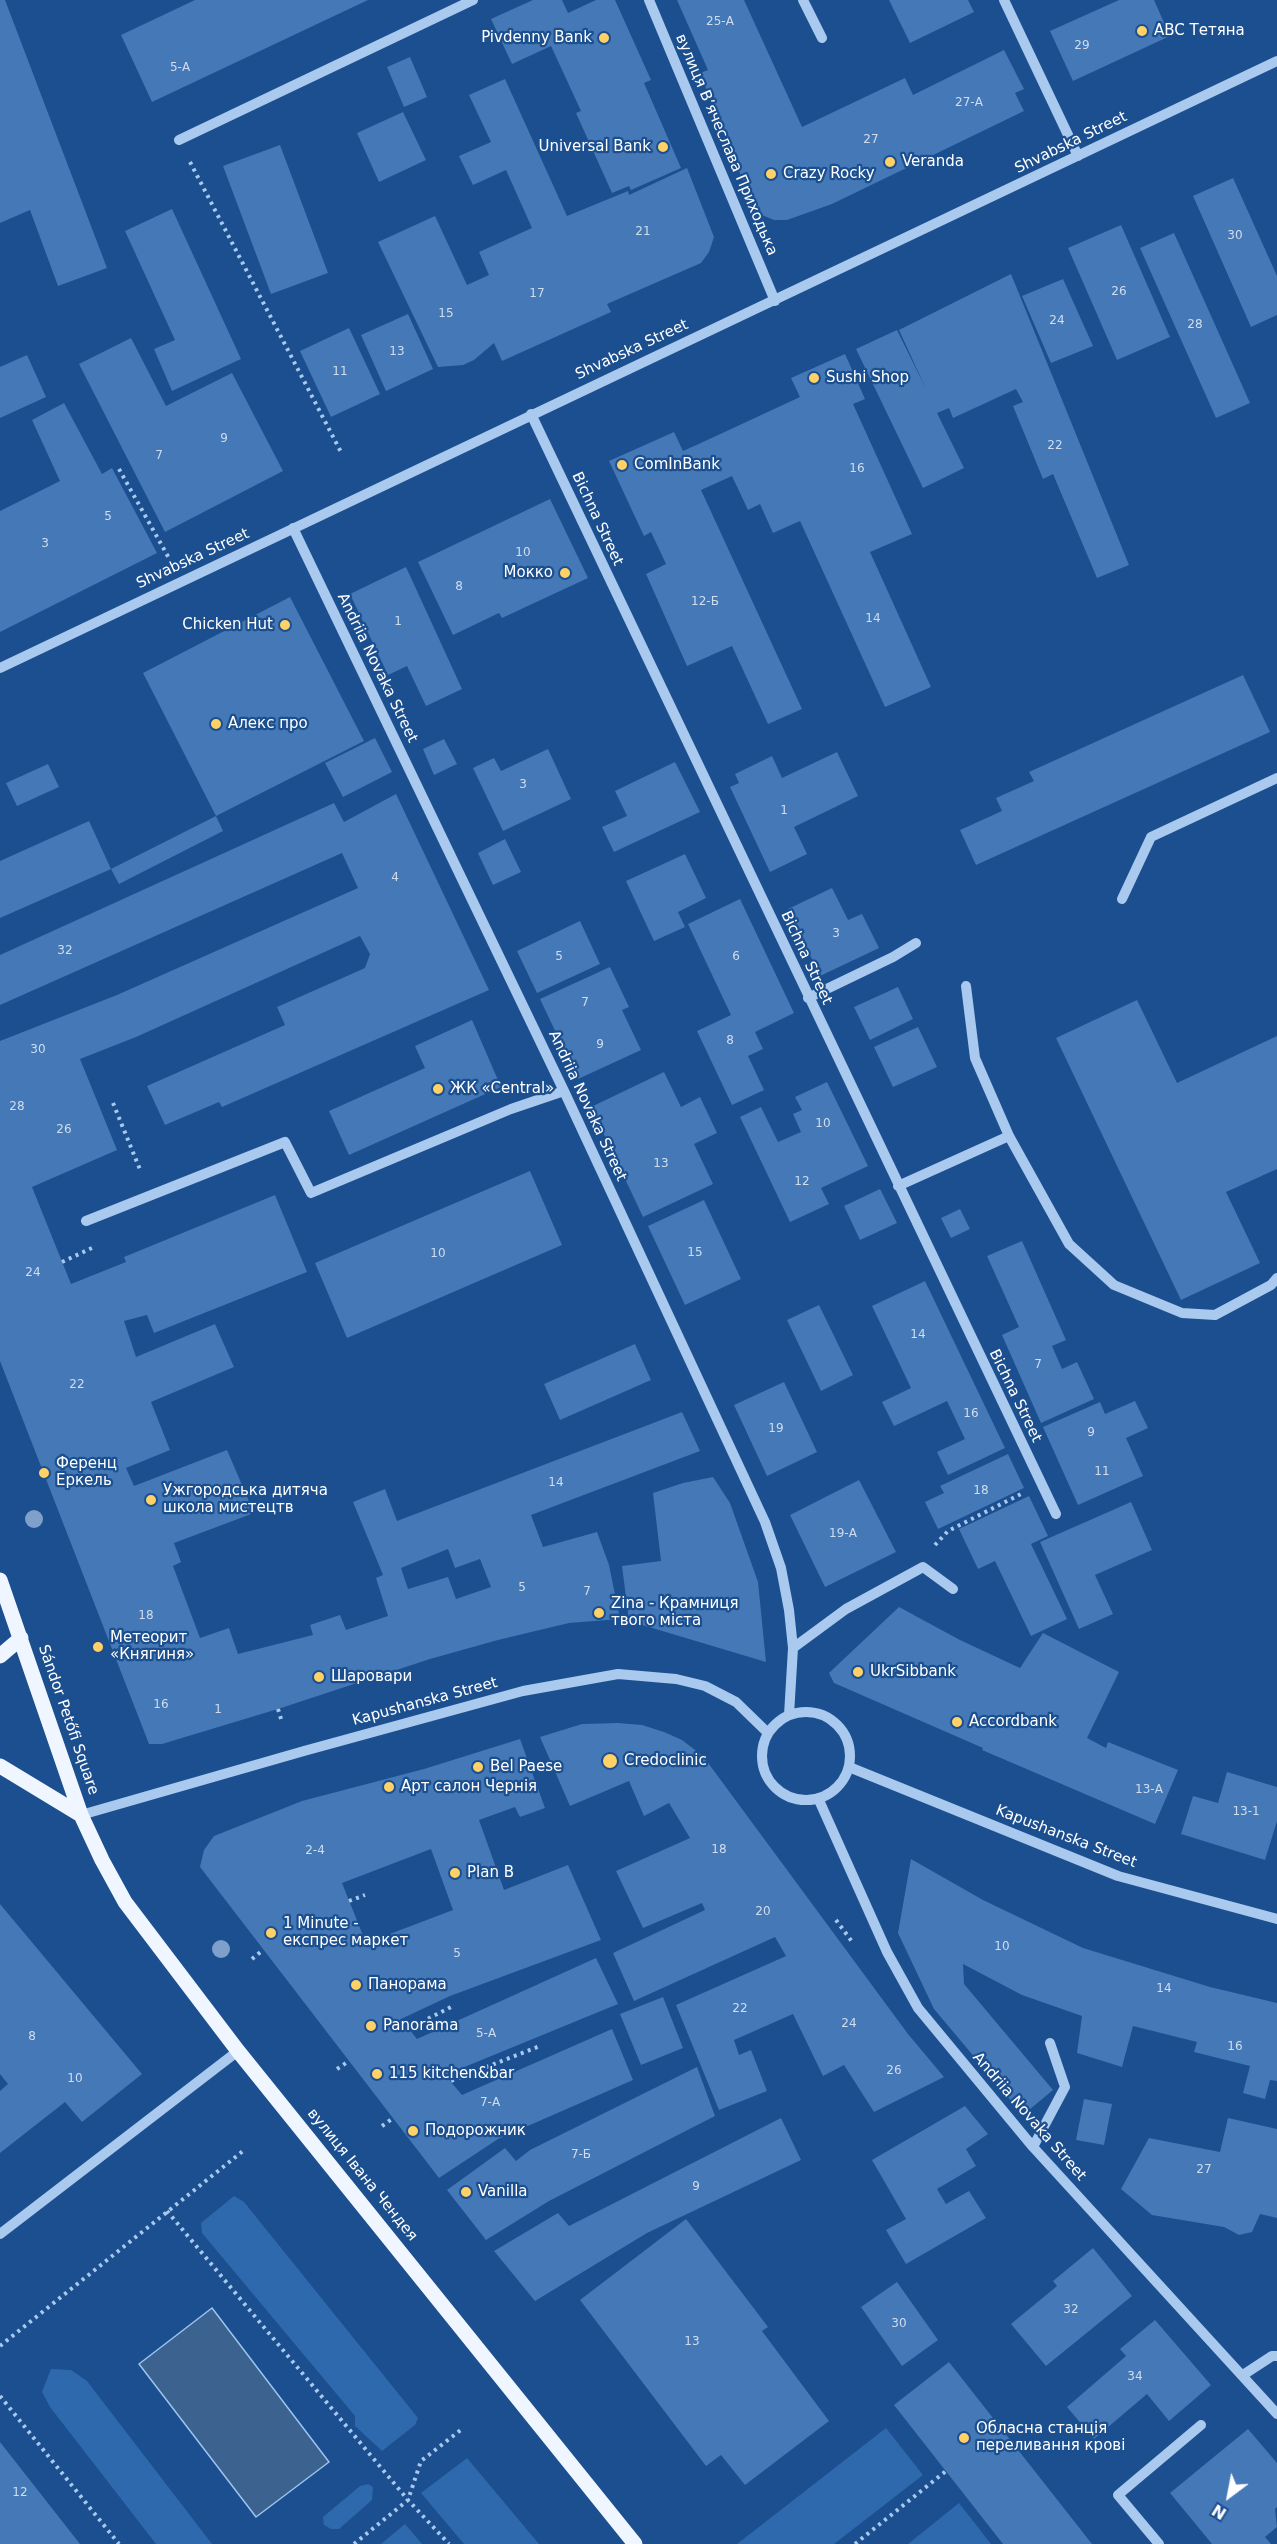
<!DOCTYPE html>
<html>
<head>
<meta charset="utf-8">
<style>
  body { margin:0 }
  #map { position:relative; width:1277px; height:2544px; overflow:hidden; background:#1b4f8f; font-family:"DejaVu Sans",sans-serif }
  canvas { display:block }
  .north { position:absolute; left:1199px; top:2466px; width:60px; height:60px; -webkit-text-stroke:4px #1b4f8f; paint-order:stroke; rotate:212deg; font-size:16px; font-weight:700; line-height:24px; text-align:center; color:#fff }
  .north::after { content:''; display:block; margin:auto; width:21px; height:27px; background:#fff; clip-path:polygon(50% 0,100% 100%,50% 72%,0 100%) }
</style>
</head>
<body>
<div id="map">
<canvas width="1277" height="2544"></canvas>
<div class="north">N</div>
</div>
<script>
const ctx = document.querySelector('canvas').getContext('2d');
ctx.lineJoin = 'round';
function fillPath(path, color) { ctx.fillStyle = color; ctx.fill(path, 'evenodd'); }
const toPath = rows => new Path2D(rows.map(r => 'M' + r).join(''));
function strokePath(path, color, width, dash) { ctx.strokeStyle = color; ctx.lineWidth = width; ctx.lineCap = dash ? 'butt' : 'round'; ctx.setLineDash(dash || []); ctx.stroke(path); }
function drawText(font, color, halo, rows, align = 'center') {
  ctx.font = font + ' "DejaVu Sans",sans-serif'; ctx.lineWidth = 4.5; ctx.setLineDash([]); ctx.textBaseline = 'middle'; ctx.strokeStyle = halo; ctx.fillStyle = color; for (const [text, x, y, turn = 0] of rows) {
    ctx.save(); ctx.translate(x, y); ctx.rotate((+turn || 0) * Math.PI / 180); ctx.textAlign = isNaN(turn) ? turn : align; if (halo) ctx.strokeText(text, 0, 0); ctx.fillText(text, 0, 0); ctx.restore();
  }
}
fillPath(toPath([
  [234,2196,244,2202,418,2418,415,2425,382,2451,355,2426,355,2416,202,2233,201,2223],
  [51,2369,71,2370,87,2381,212,2544,156,2544,50,2407,42,2392],
  [886,2428,923,2475,834,2544,737,2544],
  [467,2458,539,2544,464,2544,421,2493],
  [368,2484,373,2487,372,2500,339,2529,331,2529,324,2525,323,2517,360,2486],
  [959,2503,991,2544,908,2544],
  [405,2524,422,2544,381,2544]
]), '#2e69ad');
const water = toPath([
  [212,2308,329,2462,256,2517,139,2364,212,2308]
]);
fillPath(water, '#3c6290');
strokePath(water, '#9cc4f0', 1.5);
fillPath(toPath([
  [0,0,5,0,107,268,58,286,30,210,0,223],
  [195,0,368,0,152,102,121,35],
  [533,0,562,0,568,13,596,0,615,0,651,80,644,83,681,168,631,190,629,186,612,193,576,113,581,111,551,46,512,64,491,19],
  [677,0,744,0,802,127,905,78,913,95,1004,50,1024,89,1015,93,1024,111,832,204,787,220,774,220,762,215,753,206,700,73,708,70],
  [889,0,968,0,974,12,910,43],
  [1119,0,1154,0,1170,36,1073,81,1050,31],
  [410,57,427,97,404,107,387,67],
  [505,79,567,216,628,191,629,195,687,168,714,237,709,252,701,263,607,304,611,312,502,361,494,343,474,360,463,365,438,367,378,242,435,216,467,285,489,275,479,252,532,228,506,170,473,185,459,156,491,142,469,95],
  [403,112,426,160,379,182,357,133],
  [280,145,328,273,271,294,223,166],
  [1233,178,1277,276,1277,315,1251,327,1193,196],
  [172,209,241,359,172,391,154,349,175,340,125,231],
  [1121,225,1170,337,1117,360,1068,248],
  [1174,233,1250,403,1216,418,1140,248],
  [1011,274,1129,565,1097,578,1053,474,1043,479,1013,406,1023,402,1016,389,953,418,949,408,937,413,964,468,923,488,856,349,897,330,926,389,899,330],
  [1063,279,1093,346,1051,363,1022,296],
  [408,314,433,369,386,391,361,335],
  [349,328,380,394,331,417,300,351],
  [131,338,166,406,232,373,283,471,165,532,79,364],
  [845,354,865,399,853,404,912,534,870,552,931,687,885,707,800,521,773,533,760,504,748,510,732,476,701,490,802,709,768,724,732,646,687,666,646,574,666,564,651,532,644,536,609,461,674,432,683,451,703,442,800,397,791,378],
  [27,355,46,397,0,418,0,367],
  [64,403,102,474,112,468,157,553,0,632,0,511,60,481,32,420],
  [550,499,588,578,502,618,499,613,453,635,418,562],
  [406,567,462,689,426,706,407,666,388,675,350,594],
  [290,597,364,741,216,816,143,673],
  [1243,675,1270,732,976,865,960,830,1002,811,996,798,1034,781,1029,772],
  [375,738,392,772,343,797,325,763],
  [444,739,457,764,434,775,423,749],
  [548,749,571,799,503,831,473,768,494,758,501,771],
  [837,752,858,796,794,827,807,854,770,872,730,787,739,783,735,774,772,756,782,778],
  [675,762,700,812,614,852,602,827,627,816,615,791],
  [48,764,59,787,17,806,6,783],
  [396,794,489,990,222,1107,219,1102,165,1125,147,1086,285,1025,277,1007,365,968,370,954,360,936,136,1037,80,1059,117,1150,32,1187,71,1284,126,1262,124,1257,275,1195,307,1272,154,1333,147,1315,124,1321,136,1357,215,1324,234,1367,151,1402,170,1450,126,1468,134,1486,227,1450,254,1513,174,1543,181,1562,173,1566,200,1638,229,1628,238,1654,313,1635,310,1625,340,1615,346,1630,388,1616,376,1578,383,1575,353,1502,385,1489,397,1521,682,1412,700,1451,531,1515,543,1547,597,1532,609,1565,620,1619,569,1623,498,1640,430,1659,278,1709,162,1744,149,1744,0,1361,0,1041,117,995,358,888,342,853,0,1005,0,955,334,803,344,822],
  [448,1549,455,1568,480,1559,491,1587,456,1599,448,1577,408,1589,401,1568],
  [216,816,223,831,119,884,111,869],
  [89,821,111,869,0,918,0,861],
  [505,839,521,872,493,885,478,853],
  [685,854,706,898,678,912,685,927,654,941,626,881],
  [832,888,848,920,862,914,879,948,820,976,788,909],
  [740,899,794,1013,755,1032,763,1049,748,1056,764,1090,732,1105,697,1031,731,1015,688,924],
  [580,921,600,964,537,993,517,951],
  [610,967,629,1007,622,1010,641,1050,578,1079,540,999],
  [898,987,913,1019,870,1040,854,1007],
  [1137,1000,1177,1083,1277,1036,1277,1169,1226,1192,1260,1263,1181,1300,1056,1038],
  [472,1020,501,1087,349,1155,329,1111,425,1068,415,1046],
  [918,1027,937,1067,893,1087,874,1047],
  [664,1072,681,1107,700,1097,717,1133,694,1144,713,1184,643,1217,591,1107],
  [827,1082,868,1166,821,1188,829,1204,790,1222,740,1117,761,1107,778,1142,801,1132,793,1114,802,1110,795,1097],
  [530,1171,562,1245,347,1338,315,1263],
  [880,1189,897,1223,860,1240,844,1206],
  [704,1200,741,1279,685,1305,648,1226],
  [960,1209,970,1229,951,1238,941,1218],
  [1022,1241,1066,1340,1052,1346,1062,1369,1077,1362,1094,1399,1041,1423,1002,1335,1019,1327,987,1256],
  [925,1281,1005,1448,948,1475,937,1452,965,1439,947,1401,894,1426,882,1402,911,1388,872,1306],
  [819,1305,853,1375,821,1391,787,1320],
  [635,1344,651,1380,560,1420,544,1384],
  [784,1382,817,1452,767,1476,734,1405],
  [1135,1401,1148,1428,1126,1438,1143,1476,1078,1505,1043,1427,1100,1402,1105,1414],
  [1008,1454,1024,1488,938,1529,925,1502,944,1493,940,1486],
  [713,1477,730,1503,758,1582,766,1662,629,1621,622,1566,661,1561,653,1493,683,1483],
  [859,1480,896,1552,825,1587,790,1515],
  [1029,1496,1048,1536,1031,1544,1067,1619,1031,1636,995,1561,978,1569,959,1529],
  [1131,1502,1152,1550,1095,1575,1113,1614,1079,1629,1040,1542],
  [899,1607,960,1640,1020,1668,1043,1633,1119,1672,1087,1738,1106,1748,1108,1742,1178,1770,1155,1824,982,1750,983,1748,834,1683,829,1673],
  [618,1723,642,1725,664,1732,682,1740,703,1756,908,2034,944,2077,874,2112,844,2065,823,2076,793,2014,734,2040,739,2055,751,2050,767,2091,719,2110,676,2005,786,1956,775,1937,634,2001,613,1953,705,1910,702,1903,643,1928,616,1871,690,1838,669,1803,644,1816,629,1781,570,1806,540,1737,582,1724],
  [520,1739,545,1808,520,1817,515,1807,479,1820,504,1890,568,1865,601,1940,450,1996,401,2019,417,2039,596,1958,618,2004,445,2075,462,2095,612,2029,633,2080,498,2139,439,2178,200,1867,204,1850,214,1836,302,1801,424,1769],
  [431,1849,453,1910,366,1943,342,1883],
  [1227,1772,1277,1787,1277,1821,1265,1860,1181,1834,1193,1796,1218,1803],
  [911,1859,983,1900,1083,1948,1210,1987,1277,2003,1277,2081,1270,2080,1265,2099,1243,2093,1250,2066,1194,2052,1197,2042,1133,2026,1122,2067,1077,2053,1082,2016,1022,1995,963,1964,964,1984,1053,2090,1023,2115,934,2009,898,1933],
  [0,1904,142,2074,82,2122,65,2102,0,2153,0,2091,8,2084,0,2074],
  [663,1997,683,2048,641,2065,620,2014],
  [697,2067,715,2116,549,2201,486,2240,447,2190,505,2148,516,2161,530,2150],
  [1084,2099,1112,2104,1104,2145,1076,2140],
  [965,2106,988,2134,966,2149,976,2166,937,2189,946,2204,969,2191,986,2218,906,2264,886,2230,906,2219,872,2160],
  [781,2118,801,2160,647,2233,535,2301,494,2251,558,2213,569,2226],
  [1228,2118,1277,2129,1277,2218,1260,2214,1252,2232,1239,2235,1224,2227,1152,2215,1121,2189,1149,2138,1220,2152],
  [686,2219,768,2327,762,2331,829,2421,745,2485,721,2455,706,2466,580,2300],
  [1093,2248,1132,2296,1046,2366,1011,2324,1057,2286,1053,2281],
  [897,2282,938,2340,902,2366,861,2307],
  [1155,2320,1211,2385,1169,2421,1147,2394,1094,2439,1067,2407,1126,2356,1120,2349],
  [949,2362,1092,2544,1003,2544,894,2405],
  [1248,2429,1277,2463,1277,2507,1275,2509,1277,2527,1265,2537,1271,2544,1212,2544,1170,2493],
  [0,2442,80,2544,0,2544]
]), '#4478b7');
strokePath(toPath([
  [190,162,342,454],
  [119,469,170,560],
  [113,1103,141,1172],
  [62,1262,94,1247],
  [935,1545,948,1531,1021,1494],
  [278,1709,281,1719],
  [349,1901,365,1895],
  [836,1920,853,1943],
  [252,1959,263,1950],
  [408,2029,451,2007],
  [337,2069,349,2061],
  [451,2081,540,2046],
  [382,2126,392,2119],
  [167,2211,408,2500,449,2544],
  [0,2346,243,2151],
  [0,2396,119,2544],
  [354,2544,408,2500,421,2461,462,2429],
  [855,2544,946,2471]
]), '#a9c9ee', 4, [3, 4.5]);
strokePath(toPath([
  [649,0,775,301],
  [803,0,822,38],
  [1004,0,1078,156],
  [179,140,473,0],
  [531,414,1056,1514],
  [293,528,564,1091,765,1522,781,1568,789,1610,793,1648,789,1715],
  [0,668,1277,61],
  [1122,899,1151,837,1277,778],
  [966,986,975,1058,1009,1136,1069,1244,1114,1285,1182,1313,1215,1315,1271,1285,1277,1278],
  [808,998,893,957,916,943],
  [898,1186,1009,1136],
  [86,1221,285,1142,311,1193,511,1109,564,1091],
  [793,1648,846,1609,923,1567,953,1589],
  '762 1756a44 44 0 1 1 88 0a44 44 0 1 1-88 0Z',
  [849,1767,1118,1876,1277,1919],
  [818,1798,887,1952,918,2008,1033,2147,1277,2414],
  [81,1815,304,1751,523,1691,618,1674,676,1679,705,1686,736,1702,768,1733],
  [1033,2147,1065,2087,1050,2043],
  [0,2234,238,2051],
  [1243,2375,1272,2356,1277,2356],
  [1159,2544,1118,2495,1201,2425]
]), '#a9c9ee', 10);
strokePath(toPath([
  [0,1580,81,1815,102,1860,125,1902,238,2051,635,2544],
  [0,1656,21,1638],
  [0,1766,81,1815]
]), '#f0f6ff', 15);
ctx.fillStyle = '#7ea0ca';
for (const [x, y] of [
  [34,1519],
  [221,1949]
]) { ctx.beginPath(); ctx.arc(x, y, 9, 0, 2 * Math.PI); ctx.fill(); }
for (const [x, y, r, color] of [
  [1142,31,6,"#ffd166"],
  [604,38,6,"#ffd166"],
  [663,147,6,"#ffd166"],
  [890,162,6,"#ffd166"],
  [771,174,6,"#ffd166"],
  [814,378,6,"#ffd166"],
  [622,465,6,"#ffd166"],
  [565,573,6,"#ffd166"],
  [285,625,6,"#ffd166"],
  [216,724,6,"#ffd166"],
  [438,1089,6,"#ffd166"],
  [44,1473,6,"#ffd166"],
  [151,1500,6,"#ffd166"],
  [599,1613,6,"#ffd166"],
  [98,1647,6,"#ffd166"],
  [858,1672,6,"#ffd166"],
  [319,1677,6,"#ffd166"],
  [957,1722,6,"#ffd166"],
  [610,1761,8,"#ffd166"],
  [478,1767,6,"#ffd166"],
  [389,1787,6,"#ffd166"],
  [455,1873,6,"#ffd166"],
  [271,1933,6,"#ffd166"],
  [356,1985,6,"#ffd166"],
  [371,2026,6,"#ffd166"],
  [377,2074,6,"#ffd166"],
  [413,2131,6,"#ffd166"],
  [466,2192,6,"#ffd166"],
  [964,2438,6,"#ffd166"]
]) { const dot = new Path2D(); dot.arc(x, y, r, 0, 2 * Math.PI); ctx.fillStyle = color; ctx.fill(dot); strokePath(dot, '#1b4f8f', 2); }
drawText('12px', '#d0dded', null, [
  ["25-А",720,22],
  ["29",1082,46],
  ["5-А",180,68],
  ["27-А",969,103],
  ["27",871,140],
  ["21",643,232],
  ["30",1235,236],
  ["26",1119,292],
  ["17",537,294],
  ["15",446,314],
  ["24",1057,321],
  ["28",1195,325],
  ["13",397,352],
  ["11",340,372],
  ["9",224,439],
  ["22",1055,446],
  ["7",159,456],
  ["16",857,469],
  ["5",108,517],
  ["3",45,544],
  ["10",523,553],
  ["8",459,587],
  ["12-Б",705,602],
  ["14",873,619],
  ["1",398,622],
  ["3",523,785],
  ["1",784,811],
  ["4",395,878],
  ["3",836,934],
  ["32",65,951],
  ["5",559,957],
  ["6",736,957],
  ["7",585,1003],
  ["8",730,1041],
  ["9",600,1045],
  ["30",38,1050],
  ["28",17,1107],
  ["10",823,1124],
  ["26",64,1130],
  ["13",661,1164],
  ["12",802,1182],
  ["15",695,1253],
  ["10",438,1254],
  ["24",33,1273],
  ["14",918,1335],
  ["7",1038,1365],
  ["22",77,1385],
  ["16",971,1414],
  ["19",776,1429],
  ["9",1091,1433],
  ["11",1102,1472],
  ["14",556,1483],
  ["18",981,1491],
  ["19-А",843,1534],
  ["5",522,1588],
  ["7",587,1592],
  ["18",146,1616],
  ["16",161,1705],
  ["1",218,1710],
  ["13-А",1149,1790],
  ["13-1",1246,1812],
  ["18",719,1850],
  ["2-4",315,1851],
  ["20",763,1912],
  ["10",1002,1947],
  ["5",457,1954],
  ["14",1164,1989],
  ["22",740,2009],
  ["24",849,2024],
  ["5-А",486,2034],
  ["8",32,2037],
  ["16",1235,2047],
  ["26",894,2071],
  ["10",75,2079],
  ["7-А",490,2103],
  ["7-Б",581,2155],
  ["27",1204,2170],
  ["9",696,2187],
  ["32",1071,2310],
  ["30",899,2324],
  ["13",692,2342],
  ["34",1135,2377],
  ["12",20,2493]
]);
drawText('15px', '#fff', '#1b4f8f', [
  ["ABC Тетяна",1154,31],
  ["Pivdenny Bank",592,38,"right"],
  ["Universal Bank",651,147,"right"],
  ["Veranda",902,162],
  ["Crazy Rocky",783,174],
  ["Sushi Shop",826,378],
  ["ComInBank",634,465],
  ["Мокко",553,573,"right"],
  ["Chicken Hut",273,625,"right"],
  ["Алекс про",228,724],
  ["ЖК «Central»",450,1089],
  ["Ференц",56,1464],
  ["Еркель",56,1481],
  ["Ужгородська дитяча",163,1491],
  ["школа мистецтв",163,1508],
  ["Zina - Крамниця",611,1604],
  ["твого міста",611,1621],
  ["Метеорит",110,1638],
  ["«Княгиня»",110,1655],
  ["UkrSibbank",870,1672],
  ["Шаровари",331,1677],
  ["Accordbank",969,1722],
  ["Credoclinic",624,1761],
  ["Bel Paese",490,1767],
  ["Арт салон Чернія",401,1787],
  ["Plan B",467,1873],
  ["1 Minute -",283,1924],
  ["експрес маркет",283,1941],
  ["Панорама",368,1985],
  ["Panorama",383,2026],
  ["115 kitchen&bar",389,2074],
  ["Подорожник",425,2131],
  ["Vanilla",478,2192],
  ["Обласна станція",976,2429],
  ["переливання крові",976,2446]
], 'left');
drawText('15px', '#fff', '#1b4f8f', [
  ["Shvabska Street",1071,143,-26],
  ["вулиця Вʼячеслава Приходька",726,145,67],
  ["Shvabska Street",632,350,-25],
  ["Bichna Street",597,519,65],
  ["Shvabska Street",193,559,-25],
  ["Andriia Novaka Street",377,668,64],
  ["Bichna Street",806,958,65],
  ["Andriia Novaka Street",587,1106,65],
  ["Bichna Street",1015,1396,64],
  ["Kapushanska Street",425,1702,-15],
  ["Sándor Petőfi Square",68,1720,71],
  ["Kapushanska Street",1066,1837,21],
  ["Andriia Novaka Street",1029,2117,49],
  ["вулиця Івана Чендея",362,2175,51]
]);
</script>
</body>
</html>
